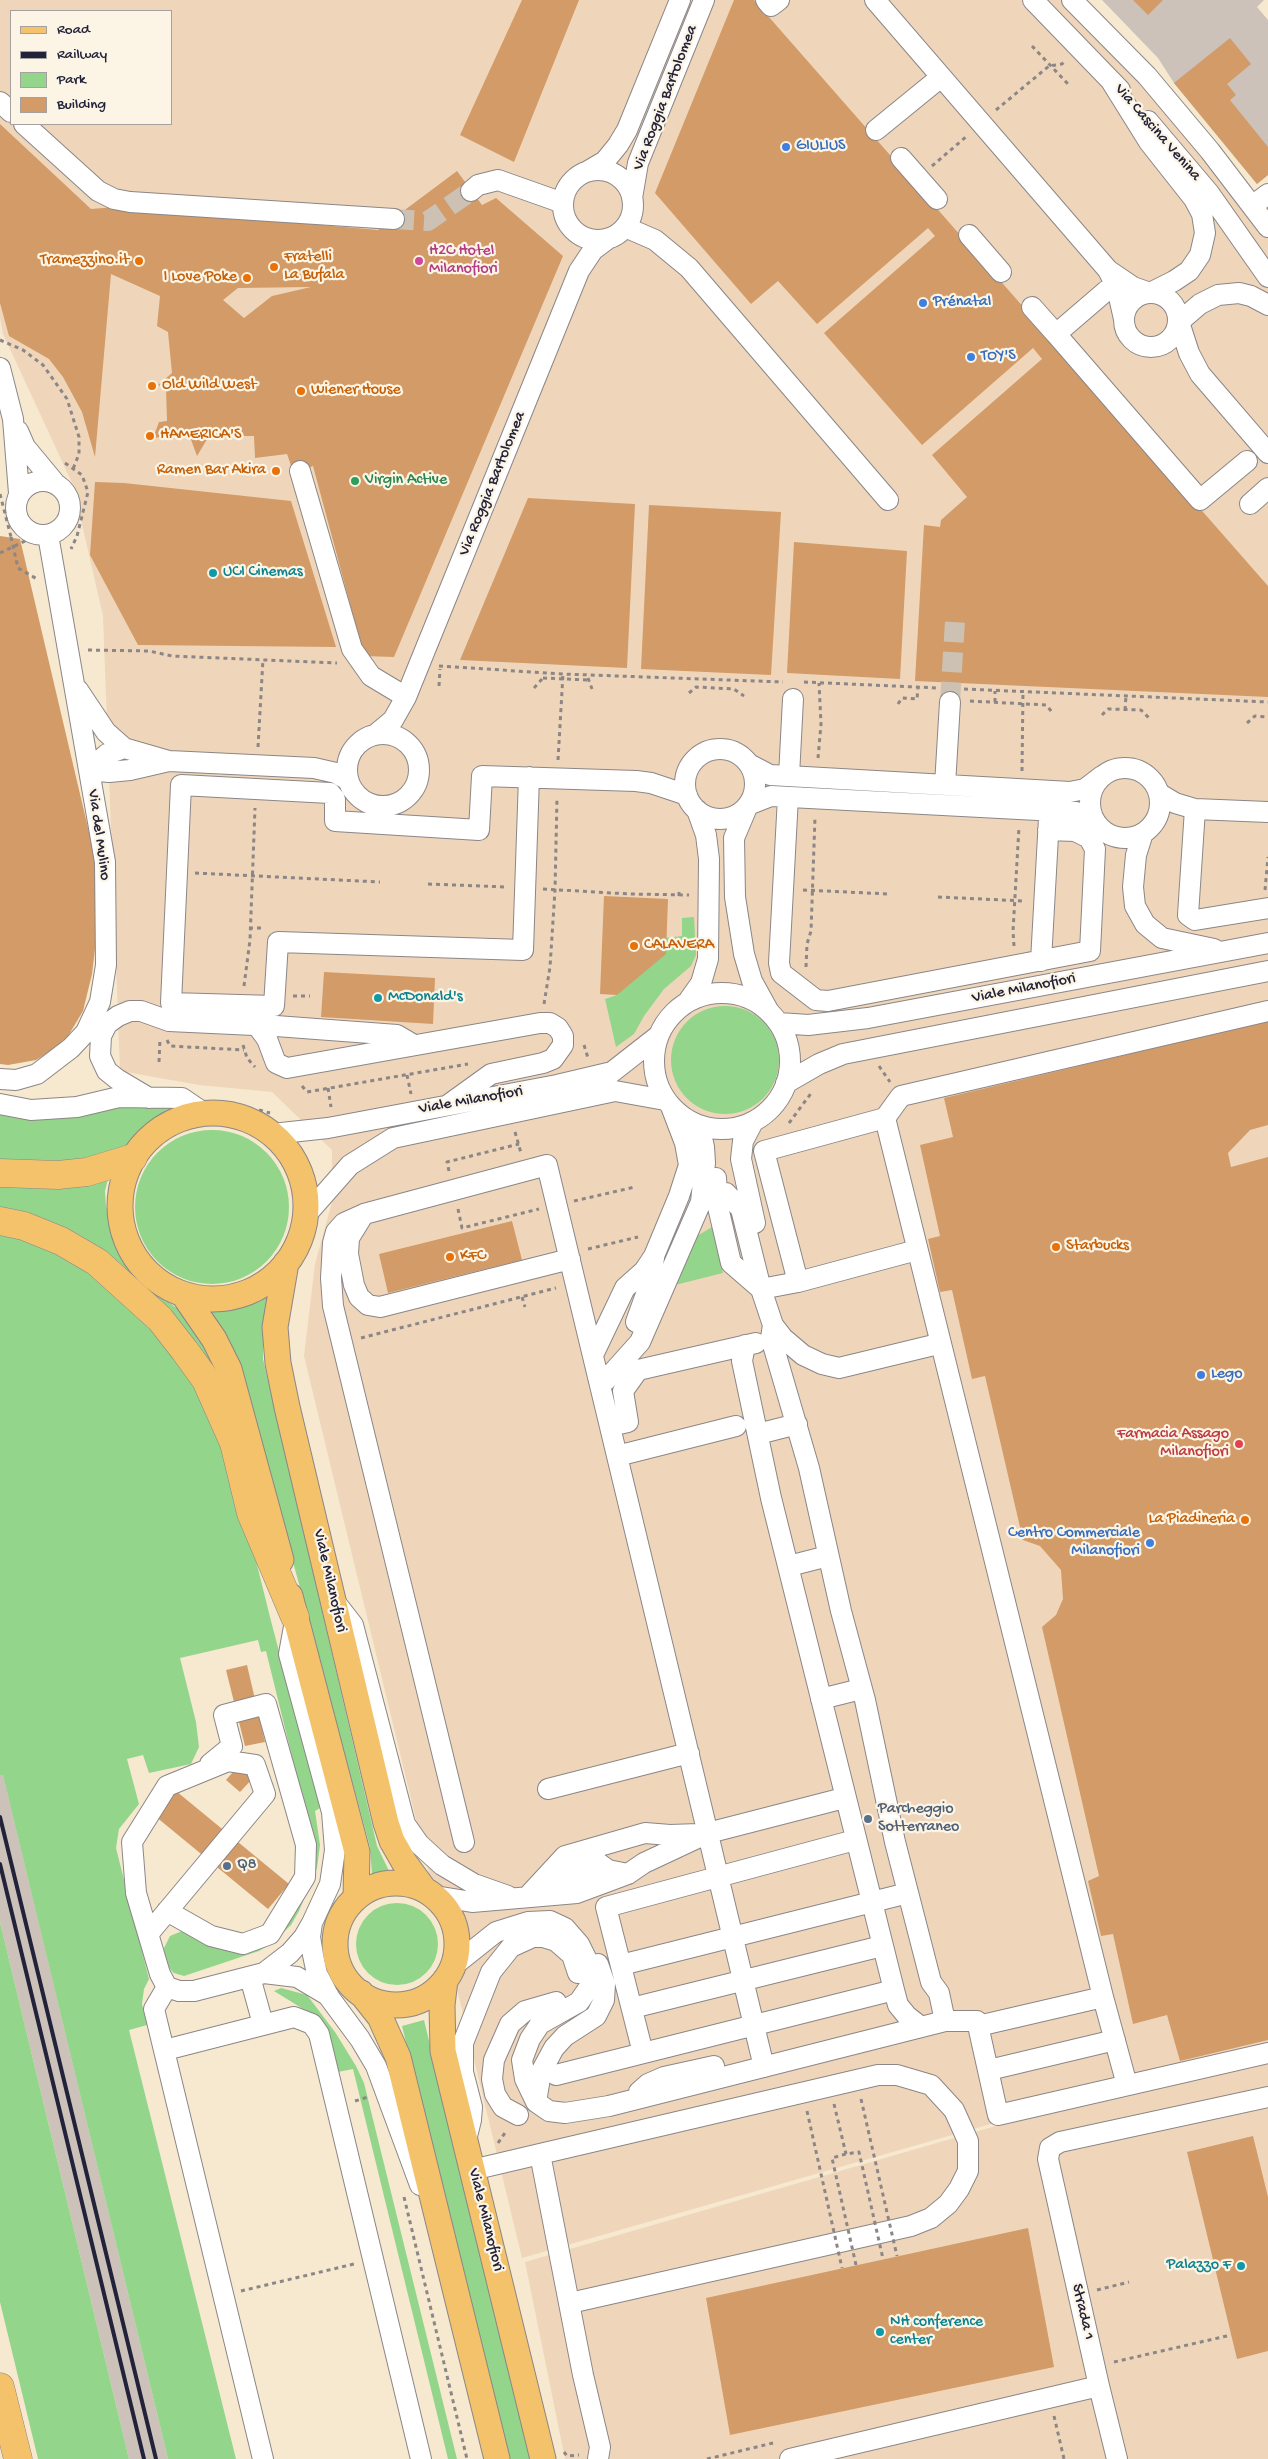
<!DOCTYPE html>
<html>
<head>
<meta charset="utf-8">
<style>
  body { margin:0 }
  #map { position:relative; width:1268px; height:2459px; overflow:hidden; background:#f6e9d0; font-family:"Gochi Hand",sans-serif }
  canvas { display:block }
  .legend { position:absolute; left:10px; top:10px; width:162px; height:115px; box-sizing:border-box; background:#fcf5e5; border:1px solid #a5a1a1; margin:0; padding:6px 9px; list-style:none; font-size:15px; color:#22223b }
  .legend li { display:flex; align-items:center; gap:10px; height:25px }
  .legend b { width:25px; border:1px solid #a5a1a1 }
</style>
</head>
<body>
<div id="map">
<canvas width="1268" height="2459"></canvas>
<ul class="legend">
<li><b style="height:6px;background:#f3c26a"></b>Road</li>
<li><b style="height:6px;background:#22223b"></b>Railway</li>
<li><b style="height:14px;background:#94d58c"></b>Park</li>
<li><b style="height:14px;background:#d29b67"></b>Building</li>
</ul>
</div>
<script>
const ctx = document.querySelector('canvas').getContext('2d');
ctx.lineJoin = 'round';
function fillPath(path, color) { ctx.fillStyle = color; ctx.fill(path, 'evenodd'); }
const toPath = rows => new Path2D(rows.map(r => 'M' + r).join(''));
function strokePath(path, color, width, dash) { ctx.strokeStyle = color; ctx.lineWidth = width; ctx.lineCap = dash ? 'butt' : 'round'; ctx.setLineDash(dash || []); ctx.stroke(path); }
function drawText(font, color, halo, rows, align = 'center') {
  ctx.font = font + ' "Gochi Hand",sans-serif'; ctx.lineWidth = 4.5; ctx.setLineDash([]); ctx.textBaseline = 'middle'; ctx.strokeStyle = halo; ctx.fillStyle = color; for (const [text, x, y, turn = 0] of rows) {
    ctx.save(); ctx.translate(x, y); ctx.rotate((+turn || 0) * Math.PI / 180); ctx.textAlign = isNaN(turn) ? turn : align; if (halo) ctx.strokeText(text, 0, 0); ctx.fillText(text, 0, 0); ctx.restore();
  }
}
fillPath(toPath([
  [0,0,1072,0,1268,227,1268,2056,1085,2097,522,2258,304,1356,315,1264,332,1202,332,1150,272,1092,199,1085,120,1071,103,616,73,485,3,334,0,318],
  [11,11,171,11,171,124,11,124],
  [1268,2060,1268,2459,565,2459,525,2262,1082,2101]
]), '#efd6bb');
fillPath(toPath([
  [1102,0,1264,0,1257,7,1268,20,1268,175,1257,184,1174,83,1158,58],
  [3,1774,168,2459,129,2459,0,1922,0,1775]
]), '#cdc2b9');
fillPath(toPath([
  [694,917,696,955,691,966,664,989,644,1016,634,1034,616,1047,605,999,617,995,666,938,682,936,682,918],
  '671 1060a54 54 0 1 1 108 0a54 54 0 1 1-108 0Z',
  [118,1104,180,1107,142,1129,124,1148,99,1155,66,1163,0,1162,0,1112],
  '135 1207a77 77 0 1 1 154 0a77 77 0 1 1-154 0Z',
  [109,1175,105,1191,106,1206,117,1249,127,1266,143,1283,179,1310,205,1341,223,1387,169,1319,0,1209,0,1181],
  [712,1227,723,1273,675,1285,697,1236],
  [0,1232,21,1237,83,1266,127,1302,184,1366,229,1452,270,1617,320,1808,315,1811,320,1845,317,1868,299,1911,291,1925,271,1944,259,1951,184,1976,174,1973,165,1964,164,1948,170,1936,182,1931,214,1943,272,1935,311,1834,266,1651,261,1652,258,1640,180,1658,196,1722,199,1747,191,1764,149,1773,143,1755,127,1759,139,1804,119,1829,116,1848,149,1979,144,1989,142,2004,147,2025,129,2030,236,2459,168,2459,3,1775,0,1775],
  [269,1296,263,1321,263,1359,377,1846,390,1873,372,1875,370,1847,249,1399,204,1309,221,1310,238,1308],
  '356 1944a41 41 0 1 1 82 0a41 41 0 1 1-82 0Z',
  [0,1922,129,2459,38,2459,0,2302],
  [281,1988,307,1995,335,2032,356,2066,364,2083,457,2459,448,2459,353,2069,338,2072,321,2020,274,1991],
  [424,2020,530,2459,508,2459,402,2026]
]), '#94d58c');
fillPath(toPath([
  [522,0,579,0,514,162,460,135],
  [734,0,754,0,1268,586,1268,697,915,681,924,525,940,527,941,520,967,497,932,455,1042,359,1033,348,922,445,824,333,935,236,928,228,817,324,778,281,751,304,655,193],
  [1133,0,1163,0,1148,15],
  [1230,38,1251,64,1227,84,1236,95,1230,100,1268,147,1268,175,1257,184,1174,83],
  [0,124,91,209,116,207,378,230,457,171,482,205,496,198,563,256,394,657,364,656,313,466,294,474,287,454,255,458,254,436,209,436,197,456,189,434,153,438,159,422,167,421,166,388,158,385,172,373,168,332,157,326,160,296,111,274,95,457,82,412,63,377,49,359,9,336,0,303],
  [311,287,272,296,244,318,223,300,238,288],
  [95,482,124,483,291,501,336,647,138,645,90,555],
  [528,498,635,504,627,668,460,660],
  [649,505,781,512,771,675,641,669],
  [0,536,20,539,96,862,97,932,92,974,83,1011,68,1036,54,1049,36,1060,8,1065,0,1064],
  [794,542,907,551,900,679,787,673],
  [604,896,668,899,666,954,617,995,600,994],
  [324,972,435,978,433,1024,321,1017],
  [1268,1021,1268,1125,1250,1130,1228,1153,1231,1167,1268,1157,1268,2040,1180,2061,1167,2015,1133,2024,1113,1934,1101,1936,1088,1881,1099,1876,1042,1627,1056,1615,1063,1599,1061,1570,1040,1546,1023,1540,985,1376,972,1379,952,1290,940,1292,928,1239,940,1236,920,1145,953,1137,944,1098],
  [512,1221,522,1260,388,1293,379,1254],
  [247,1665,265,1742,245,1746,226,1670],
  [239,1765,253,1778,240,1792,226,1780],
  [176,1791,289,1884,268,1909,155,1816],
  [1253,2136,1268,2197,1268,2351,1237,2359,1187,2152],
  [1028,2228,1054,2367,730,2435,706,2298]
]), '#d29b67');
strokePath(toPath([
  [394,219,428,221,471,191],
  [950,702,955,621]
]), '#ccc1b2', 20, [20, 10]);
const minor = toPath([
  [766,0,771,6,779,0],
  [875,0,1108,270],
  [1033,0,1120,90],
  [1072,0,1147,76,1210,151,1268,227],
  [1111,81,1149,142,1194,199,1202,214,1205,233,1200,255,1189,271,1174,281,1150,293,1133,287,1108,270,1117,288,1124,319],
  [0,102,11,112],
  [1148,121,1209,193,1268,277],
  [24,124,98,191,114,199,130,202,394,219],
  [876,130,941,77],
  [901,158,937,199],
  '563 205a35 35 0 1 1 70 0a35 35 0 1 1-70 0Z',
  [588,171,605,161,618,145,627,130,680,0],
  [471,191,478,185,498,180,563,203],
  [632,198,638,163,704,0],
  [1252,206,1268,194],
  [625,227,655,240,689,268,888,500],
  [969,235,1001,272],
  '1124 320a27 27 0 1 1 54 0a27 27 0 1 1-54 0Z',
  [1268,305,1251,296,1239,293,1218,295,1200,304,1179,322,1189,353,1200,374,1268,453],
  [1032,307,1056,334,1106,291,1117,288],
  [1056,334,1200,500,1247,461],
  [0,368,13,419,19,493],
  [18,431,25,447,54,482],
  [300,471,352,649,371,676,406,697],
  '16 508a27 27 0 1 1 54 0a27 27 0 1 1-54 0Z',
  [1250,504,1268,488],
  [78,690,106,732,124,748],
  '347 770a36 36 0 1 1 72 0a36 36 0 1 1-72 0Z',
  [375,735,393,720,406,697,579,271,593,250,609,238],
  '685 784a35 35 0 1 1 70 0a35 35 0 1 1-70 0Z',
  [749,764,770,775,1070,792,1085,789,1102,776],
  '1090 803a35 35 0 1 1 70 0a35 35 0 1 1-70 0Z',
  [89,770,107,754,124,748,169,761,314,768,336,773,348,780],
  [89,770,109,772,130,770,169,761],
  [789,776,793,699],
  [529,777,523,950,278,942,274,1006,171,1003,181,785,330,793,335,799,335,821,479,830,482,776,636,781,651,783,687,795],
  [945,785,950,702],
  [1160,794,1175,803,1195,809,1268,812],
  [788,797,779,963,781,973,816,1000,828,1001,1090,951,1095,849,1089,838,1075,831,1048,830],
  [1195,809,1188,915,1195,920,1268,908],
  [1143,833,1136,855,1133,887,1135,906,1145,924,1162,938,1214,949],
  [1041,961,1049,818],
  '654 1061a68 68 0 1 1 136 0a68 68 0 1 1-136 0Z',
  [689,1000,701,983,708,959,709,859,706,835,697,810],
  [768,1010,752,981,744,954,735,897,734,838,748,805,771,796,1076,812,1085,815,1097,824],
  [779,1023,808,1025,868,1018,1268,943],
  [249,1024,397,1035,414,1045],
  [0,1079,16,1080,37,1074,71,1048,86,1032,100,1002,106,965,105,862,48,535],
  [786,1083,819,1064,843,1054,1268,971],
  [149,1098,117,1079,107,1071,100,1056,101,1036,107,1024,118,1016,130,1011,141,1011,169,1021,254,1025,259,1028,267,1039,276,1063,287,1068,540,1023,550,1023,558,1028,563,1036,563,1045,553,1059,543,1063,491,1074,448,1105],
  [0,1104,31,1110,77,1107,119,1097,182,1098,204,1113],
  [885,1118,1103,1997],
  [753,1122,743,1141,741,1159,755,1223],
  [272,1134,328,1128,557,1085,612,1072,658,1036],
  [716,1178,718,1207,731,1263,761,1289],
  [726,1193,741,1209,761,1289,773,1325,771,1338,809,1468,841,1611,865,1700,895,1842,931,1982,939,1993,945,2021],
  [306,1215,350,1165,393,1138,615,1091,665,1100],
  [362,1217,349,1238,348,1254,354,1285,359,1297,368,1305,380,1307,570,1259],
  [798,1282,917,1250],
  [761,1289,798,1282,764,1151,885,1118,901,1096,1268,1011],
  [636,1322,649,1286,654,1258],
  [773,1325,783,1338,803,1355,822,1364,839,1368,934,1345],
  [745,1345,742,1361,771,1498,894,1990,898,2005,907,2016,921,2027],
  [593,1355,625,1288,644,1271,654,1256,679,1196,689,1165,685,1143,672,1109],
  [605,1381,640,1342,701,1202,705,1163,704,1147,699,1125],
  [610,1426,628,1422,623,1391,638,1370,756,1343],
  [758,1434,797,1424],
  [617,1456,736,1426],
  [789,1566,828,1556],
  [335,1602,353,1625,405,1824,419,1844,442,1865,474,1884,508,1896],
  [295,1621,289,1654,332,1812,335,1850,330,1884,312,1923,310,1937,313,1955,317,1974,329,1997,360,2039,376,2066,420,2185],
  [821,1699,861,1689],
  [548,1789,689,1753],
  [464,1842,333,1306,331,1278,333,1243,336,1232,344,1223,364,1214,547,1165,764,2067],
  [572,1864,594,1860,608,1870,628,1874],
  [541,1884,598,1872],
  [435,1896,472,1902,577,1893,628,1874,644,1863,708,1833,844,1798],
  [528,1896,565,1856,645,1833,670,1835,699,1834],
  [167,1911,211,1936,243,1944,270,1934,305,1877,306,1845,266,1704,224,1715,232,1746,210,1764],
  [149,1933,265,1794,255,1765,228,1761,167,1786,132,1842,136,1893,160,1974,167,1987,179,1991,194,1991,264,1973,290,1953,304,1937,312,1923],
  [621,1965,908,1893],
  [452,1967,496,1932,528,1922,550,1921,565,1928,579,1944,590,1966,590,1986,579,2002,540,2024,530,2039,522,2060,525,2079,536,2102,549,2111,565,2113,609,2106,945,2021,977,2021,998,2115,1268,2053],
  [264,1973,297,1977,329,1996],
  [250,1977,263,2024],
  [167,1987,154,2009,263,2459],
  [632,2008,882,1946],
  [978,2026,1103,1997,1127,2085],
  [165,2050,294,2017,312,2024,319,2034,421,2459],
  [643,2053,606,1907,855,1840],
  [989,2070,1115,2040],
  [556,2075,894,1990],
  [639,2092,648,2084,664,2077,714,2066],
  [536,2102,541,2072,554,2048,565,2036,596,2016,604,2000,605,1984,598,1964],
  [518,2115,503,2107,495,2094,492,2079,494,2060,510,2024,525,2011,556,2002],
  [466,2140,471,2120,472,2107,463,2072,463,2043,491,1972,511,1947,533,1937,543,1937,556,1941,572,1955,578,1973],
  [540,2154,878,2075,897,2075,931,2085,954,2110,968,2141,968,2171,959,2189,948,2204,931,2218,911,2226,570,2303],
  [472,2170,540,2154,583,2375,600,2447,598,2459],
  [1099,2386,1117,2459],
  [790,2459,1099,2386,1048,2159,1050,2148,1060,2142,1268,2097]
]);
const major = toPath([
  '120 1206a93 93 0 1 1 186 0a93 93 0 1 1-186 0Z',
  [286,1263,275,1327,278,1363,287,1407,386,1823,392,1841,404,1862,423,1888],
  [183,1294,214,1339,229,1369,281,1560],
  [290,1596,357,1852,356,1898],
  '335 1944a61 61 0 1 1 122 0a61 61 0 1 1-122 0Z',
  [445,1980,442,2005,443,2051,543,2459],
  [361,1993,380,2017,398,2057,497,2459]
]);
const highway = toPath([
  [0,1173,58,1175,87,1172,133,1158],
  [0,1221,24,1226,61,1241,97,1262,160,1319,185,1351,206,1380,234,1443,251,1513,295,1617],
  [0,2387,18,2459]
]);
strokePath(minor, '#8c8686', 22);
strokePath(major, '#8c8686', 27);
strokePath(highway, '#8c8686', 29);
strokePath(toPath([
  [1032,46,1068,84],
  [996,110,1049,66,1062,64,1065,61],
  [932,166,967,136],
  [0,340,23,350,43,365,67,399,79,437,79,454,73,469],
  [65,463,82,475,88,492,77,536,71,549],
  [11,537,18,568,37,579],
  [0,553,29,539],
  [88,650,149,651,172,656,337,663],
  [439,666,563,674,783,682],
  [543,678,588,680],
  [588,678,592,689],
  [804,682,938,688],
  [439,686,440,669],
  [534,688,543,678],
  [964,689,1268,702],
  [689,693,696,687,734,689,744,696],
  [970,701,1046,705,1053,713],
  [995,702,995,691],
  [898,704,902,698,917,699,918,687],
  [1125,710,1126,696],
  [1102,715,1108,709,1141,710,1150,719],
  [1247,723,1255,716,1268,717],
  [258,747,263,659],
  [818,758,821,724,819,683],
  [558,760,563,674],
  [1022,771,1023,691],
  [195,873,380,882],
  [428,884,507,887],
  [543,889,630,894,689,895],
  [803,890,889,894],
  [1265,890,1268,857],
  [679,896,679,890],
  [938,897,1024,901],
  [249,928,264,928],
  [1014,946,1013,931,1019,827],
  [806,967,807,944,811,931,815,817],
  [244,986,250,940,255,808],
  [293,996,310,996],
  [544,1004,550,967,555,890,557,798],
  [167,1040,170,1046,244,1050],
  [243,1045,247,1058,255,1067],
  [584,1045,588,1058],
  [159,1062,160,1039],
  [879,1066,890,1082],
  [407,1075,411,1094],
  [302,1086,307,1092,468,1064],
  [328,1088,331,1107],
  [259,1110,270,1113],
  [789,1123,812,1092],
  [515,1132,521,1153],
  [449,1171,447,1162,519,1144],
  [574,1201,635,1187],
  [458,1209,462,1228,539,1209],
  [588,1249,638,1237],
  [522,1297,525,1307],
  [361,1338,556,1288],
  [355,2101,368,2097],
  [834,2104,846,2154],
  [498,2143,507,2130],
  [404,2197,467,2459],
  [1097,2290,1129,2282],
  [241,2291,354,2264],
  [1114,2362,1231,2335],
  [1054,2416,1064,2459],
  [564,2452,567,2456,579,2455],
  [707,2459,777,2442]
]), '#8c8686', 3, [4, 4]);
strokePath(minor, '#fff', 20);
strokePath(major, '#f3c26a', 25);
strokePath(highway, '#f3c26a', 28);
strokePath(toPath([
  [0,1817,156,2459],
  [0,1864,144,2459]
]), '#22223b', 4);
strokePath(toPath([
  [0,494,11,537],
  [861,2099,897,2256],
  [807,2111,842,2268],
  [856,2265,832,2158,846,2154,859,2152,883,2259]
]), '#8c8686', 3, [4, 4]);
for (const [x, y, r, color] of [
  [786,147,5,"#3f7fe0"],
  [139,261,5,"#e8710a"],
  [419,261,5,"#d1479c"],
  [274,267,5,"#e8710a"],
  [247,278,5,"#e8710a"],
  [923,303,5,"#3f7fe0"],
  [971,357,5,"#3f7fe0"],
  [152,386,5,"#e8710a"],
  [301,391,5,"#e8710a"],
  [150,436,5,"#e8710a"],
  [276,471,5,"#e8710a"],
  [355,481,5,"#2e9e5b"],
  [213,573,5,"#0f9aa8"],
  [634,946,5,"#e8710a"],
  [378,998,5,"#0f9aa8"],
  [1056,1247,5,"#e8710a"],
  [450,1257,5,"#e8710a"],
  [1201,1375,5,"#3f7fe0"],
  [1239,1444,5,"#e0444e"],
  [1245,1520,5,"#e8710a"],
  [1150,1543,5,"#3f7fe0"],
  [868,1819,5,"#5c6f8a"],
  [227,1866,5,"#5c6f8a"],
  [1241,2266,5,"#0f9aa8"],
  [880,2332,5,"#0f9aa8"]
]) { const dot = new Path2D(); dot.arc(x, y, r, 0, 2 * Math.PI); ctx.fillStyle = color; ctx.fill(dot); strokePath(dot, '#fcf5e5', 2); }
drawText('16px', '#22223b', '#fcf5e5', [
  ["Via Roggia Bartolomea",666,98,-69],
  ["Via Cascina Venina",1157,133,49],
  ["Via Roggia Bartolomea",493,484,-68],
  ["Via del Mulino",98,835,82],
  ["Viale Milanofiori",1024,989,-11],
  ["Viale Milanofiori",471,1101,-10],
  ["Viale Milanofiori",329,1581,77],
  ["Viale Milanofiori",485,2220,76],
  ["Strada 1",1082,2312,77]
]);
drawText('16px', '#366cbe', '#fcf5e5', [
  ["GIULIUS",796,147],
  ["Prénatal",933,303],
  ["TOY'S",981,357],
  ["Lego",1211,1375],
  ["Centro Commerciale",1140,1534,"right"],
  ["Milanofiori",1140,1552,"right"]
], 'left');
drawText('16px', '#b23c85', '#fcf5e5', [
  ["H2C Hotel",429,252],
  ["Milanofiori",429,270]
], 'left');
drawText('16px', '#c56008', '#fcf5e5', [
  ["Fratelli",284,258],
  ["La Bufala",284,276],
  ["Tramezzino.it",129,261,"right"],
  ["I Love Poke",237,278,"right"],
  ["Old Wild West",162,386],
  ["Wiener House",311,391],
  ["HAMERICA'S",160,436],
  ["Ramen Bar Akira",266,471,"right"],
  ["CALAVERA",644,946],
  ["Starbucks",1066,1247],
  ["KFC",460,1257],
  ["La Piadineria",1235,1520,"right"]
], 'left');
drawText('16px', '#27864d', '#fcf5e5', [
  ["Virgin Active",365,481]
], 'left');
drawText('16px', '#0d838f', '#fcf5e5', [
  ["UCI Cinemas",223,573],
  ["McDonald's",388,998],
  ["Palazzo F",1231,2266,"right"],
  ["NH conference",890,2323],
  ["center",890,2341]
], 'left');
drawText('16px', '#be3a42', '#fcf5e5', [
  ["Farmacia Assago",1229,1435],
  ["Milanofiori",1229,1453]
], 'right');
drawText('16px', '#4e5e75', '#fcf5e5', [
  ["Parcheggio",878,1810],
  ["Sotterraneo",878,1828],
  ["Q8",237,1866]
], 'left');
</script>
</body>
</html>
